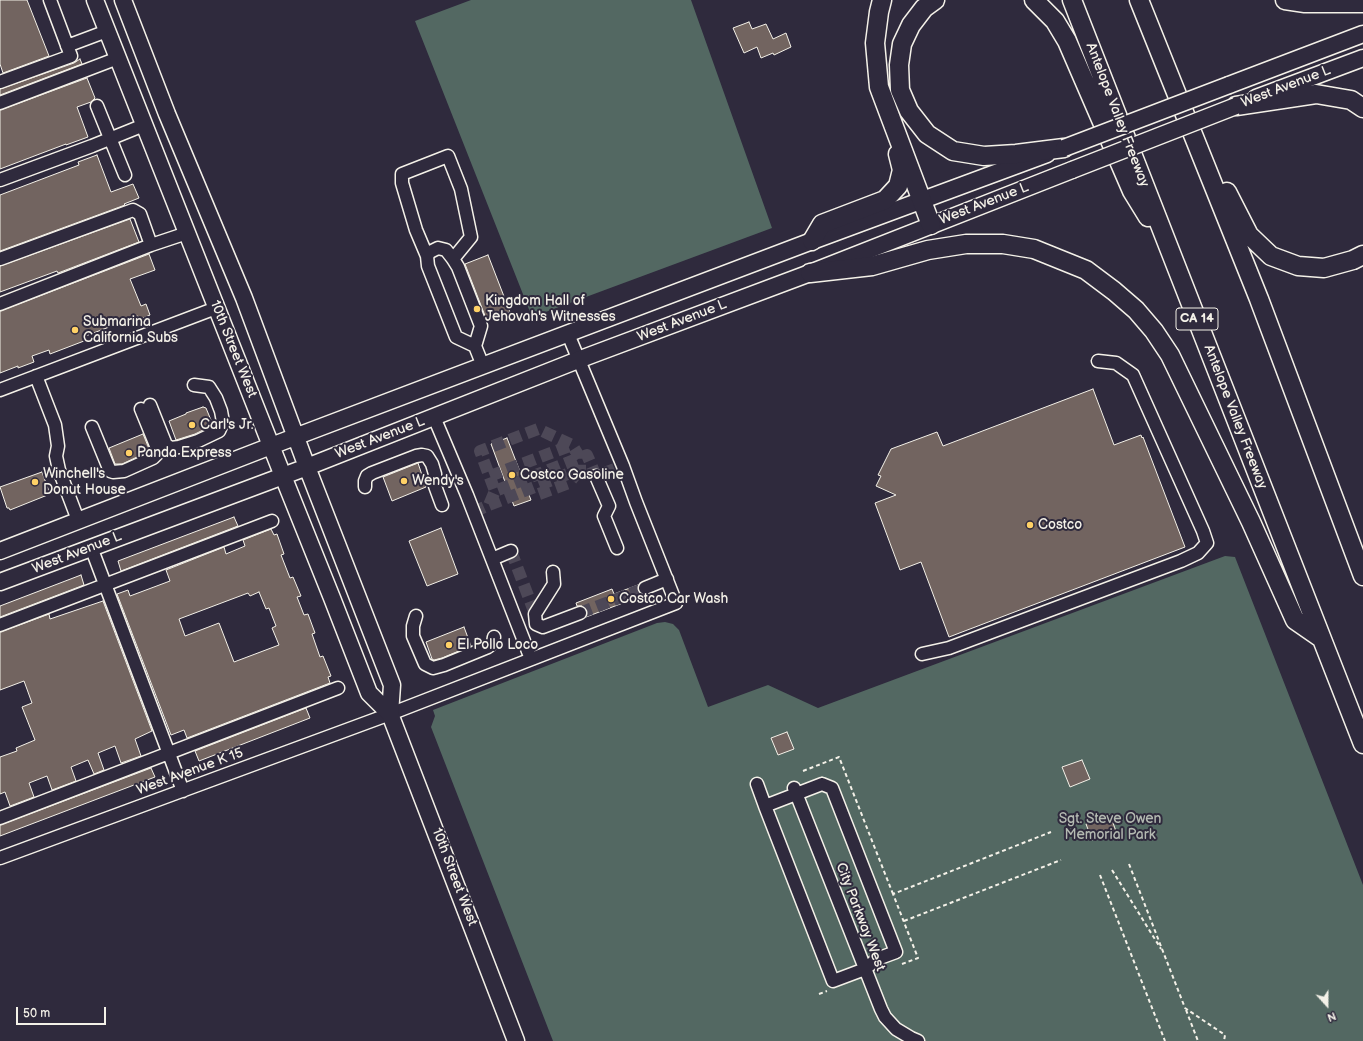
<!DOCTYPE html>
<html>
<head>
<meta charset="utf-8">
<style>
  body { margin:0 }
  #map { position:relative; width:1363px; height:1041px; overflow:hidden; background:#2f2a3d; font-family:"Balsamiq Sans",sans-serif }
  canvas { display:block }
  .north { position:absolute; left:1307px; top:985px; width:40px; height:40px; -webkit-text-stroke:3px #2f2a3d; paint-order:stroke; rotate:159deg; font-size:11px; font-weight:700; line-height:16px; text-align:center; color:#f4f1e8 }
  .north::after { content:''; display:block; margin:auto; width:14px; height:18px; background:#f4f1e8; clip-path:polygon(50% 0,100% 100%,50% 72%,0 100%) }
  .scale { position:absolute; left:16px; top:1007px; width:90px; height:18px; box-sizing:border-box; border:2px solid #f4f1e8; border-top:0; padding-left:5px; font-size:12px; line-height:14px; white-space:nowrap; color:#f4f1e8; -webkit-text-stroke:3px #2f2a3d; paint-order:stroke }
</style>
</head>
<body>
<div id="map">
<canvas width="1363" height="1041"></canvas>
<div class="north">N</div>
<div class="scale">50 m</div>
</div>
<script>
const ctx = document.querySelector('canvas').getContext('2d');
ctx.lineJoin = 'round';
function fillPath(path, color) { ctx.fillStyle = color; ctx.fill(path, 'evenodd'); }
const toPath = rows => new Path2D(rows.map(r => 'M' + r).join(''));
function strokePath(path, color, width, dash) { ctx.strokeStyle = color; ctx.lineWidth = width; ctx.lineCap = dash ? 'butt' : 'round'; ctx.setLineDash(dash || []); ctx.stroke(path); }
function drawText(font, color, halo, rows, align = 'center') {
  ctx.font = font + ' "Balsamiq Sans",sans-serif'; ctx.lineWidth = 4; ctx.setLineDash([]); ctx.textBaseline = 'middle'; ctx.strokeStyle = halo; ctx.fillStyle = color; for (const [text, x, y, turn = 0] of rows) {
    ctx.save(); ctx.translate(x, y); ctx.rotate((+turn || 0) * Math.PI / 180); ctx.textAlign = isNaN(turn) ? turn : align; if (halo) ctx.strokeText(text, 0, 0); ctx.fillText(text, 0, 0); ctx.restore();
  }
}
fillPath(toPath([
  [471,0,691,0,772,228,532,317,415,21],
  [1225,556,1235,557,1363,885,1363,1041,553,1041,431,727,435,716,433,710,657,623,665,622,673,624,679,630,708,707,768,685,818,708]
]), '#536862');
const building = toPath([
  [0,0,27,0,49,56,3,73,0,64,0,0],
  [749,22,752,29,766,24,773,39,786,33,791,47,774,55,773,53,761,58,757,47,744,53,733,28,749,22],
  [80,59,82,64,0,95,0,89,74,63,80,59],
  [87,78,95,98,91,102,77,107,88,137,66,145,66,144,0,169,0,110,87,78],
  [97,155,111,192,133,184,139,198,124,204,125,205,0,251,0,195,79,165,78,162,97,155],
  [130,219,139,242,58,273,57,271,0,292,0,266,130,219],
  [149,254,155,270,130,279,141,306,146,304,150,315,139,320,138,316,83,337,84,341,50,354,49,350,32,356,34,362,18,368,18,366,0,373,0,311,149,254],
  [488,255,510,312,487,321,465,264,488,255],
  [1093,389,1114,445,1141,435,1142,438,1143,437,1185,547,949,637,921,562,900,570,875,503,896,495,876,486,881,476,878,475,891,449,937,432,943,446,1093,389],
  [203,407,206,408,213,425,195,434,176,440,169,421,186,414,186,413,203,407],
  [143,434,150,451,122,464,115,464,109,448,143,434],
  [507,438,531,500,514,506,491,444,507,438],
  [418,463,426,487,392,501,383,477,418,463],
  [42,472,50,494,10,510,9,508,7,508,0,487,42,472],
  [234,517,238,526,121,571,118,561,234,517],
  [441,528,458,574,427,586,409,541,441,528],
  [271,529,274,535,277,534,284,554,281,555,290,578,293,577,301,596,297,597,304,615,308,614,315,633,312,634,320,657,323,656,331,676,328,677,330,683,187,738,184,730,171,735,117,594,128,590,130,596,170,581,166,570,224,547,226,554,245,546,243,540,271,529],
  [259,592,266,609,269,608,276,626,272,628,279,645,234,662,219,623,185,636,179,619,248,593,250,596,259,592],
  [81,575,84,585,0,617,0,606,81,575],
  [638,585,638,591,644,595,586,617,587,610,582,606,577,606,576,603,612,589,614,594,638,585],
  [103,601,152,731,135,739,141,756,121,763,115,746,98,753,104,770,94,774,88,760,71,767,76,781,52,790,47,776,29,783,34,797,10,806,5,792,0,794,0,757,17,751,16,748,35,740,22,707,32,703,24,681,0,690,0,632,49,614,50,619,103,601],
  [464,627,471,646,442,658,434,660,432,659,426,642,464,627],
  [306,708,310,718,199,761,195,751,306,708],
  [787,732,794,749,778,755,771,738,787,732],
  [1082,760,1090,779,1070,787,1062,767,1082,760],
  [151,768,155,777,0,836,0,825,151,768],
  [1110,815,1116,831,1092,840,1086,824,1110,815]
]);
fillPath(building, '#726460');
strokePath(building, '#f4f1e8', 1);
strokePath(toPath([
  [490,476,572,445],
  [539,494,569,483,580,469],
  [489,505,580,469,580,458,572,445,538,429,480,451,495,491],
  [473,512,489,505,495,491,587,455,596,476,623,466],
  [511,551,535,614],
  [580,613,645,588]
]), '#4d4857', 12, [12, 6]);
const minor = toPath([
  [67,46,107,31],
  [0,82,71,56,50,0],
  [0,103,118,58],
  [97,106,125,175],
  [0,180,92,146,144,125],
  [427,256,430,252,438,248,446,250,453,259,458,267,481,326,475,346,483,366],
  [0,259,133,210,140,214,151,245],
  [453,259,471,237,461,189,448,156,402,174,402,183,416,230,427,256,428,266,456,337,475,346],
  [0,304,151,245,187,233],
  [36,376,55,425,58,446,56,456,59,470,78,520],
  [0,390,216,308],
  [150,405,166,445,171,448,179,447,198,441,219,431,223,422,221,411,216,398,209,387,194,385],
  [434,417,467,495,531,659],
  [92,427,110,471,113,472,124,471,153,458,157,454,157,448,141,409],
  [596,476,609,506,604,516,617,548],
  [365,487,365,481,367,476,372,473,416,456,422,455,427,456,432,464,435,474,435,486,442,505],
  [91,547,183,791],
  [492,559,511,551],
  [553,572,554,584,535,614,536,624,543,627,580,613],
  [645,588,667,579],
  [416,616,413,626,413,636,425,664,433,668,444,665,488,647,493,643,494,637],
  [0,625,272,521],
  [922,654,949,648,1181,561,1198,553,1207,543,1203,531,1133,375,1116,363,1098,361],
  [757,784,765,806],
  [822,784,832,788,896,952,877,959,865,969,833,981,765,806,822,784],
  [794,788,881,1009,885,1017,896,1029,911,1038,918,1041],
  [0,818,338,688],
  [0,858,390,714,676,603,636,502,623,466,568,334]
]);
const major = toPath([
  [95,0,283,476,332,598,369,693,390,714,516,1041],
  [123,0,167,114,244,298,307,467,392,685,390,714],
  [1229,85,1363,34],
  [1256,98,1363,58],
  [0,551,271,446,812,241,1047,154],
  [0,582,307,467,578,360,810,273,1072,170]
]);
const highway = toPath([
  [882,0,879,12,875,43,879,87,931,225],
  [935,0,924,8,911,25,902,44,899,65,900,90,909,111,927,134,953,151,984,156,1016,154,1064,148],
  [1034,0,1055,21,1067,41,1132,191,1148,217],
  [1072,0,1363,744],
  [1139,0,1259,299,1363,576],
  [1285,0,1305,3,1363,3],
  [1236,106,1316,94,1351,100,1363,108],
  [1227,192,1249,235,1271,256,1298,266,1324,268,1353,260,1363,255],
  [812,241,822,224,885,200,898,186,902,170,898,154],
  [810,273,872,266,928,250,966,244,1003,244,1034,249,1086,270,1114,291,1136,310,1154,331,1170,355,1251,522,1295,620,1321,638]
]);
strokePath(minor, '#f4f1e8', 15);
strokePath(major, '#f4f1e8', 19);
strokePath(highway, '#f4f1e8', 21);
strokePath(toPath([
  [803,771,839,757,893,894],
  [1129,864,1185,1008,1225,1035,1224,1041],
  [1112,870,1161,949],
  [1100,875,1165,1041],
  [904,921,1061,860],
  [902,964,918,958,893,894,1051,832],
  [819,994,827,991],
  [1186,1010,1198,1041]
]), '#f4f1e8', 2, [4, 3]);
strokePath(minor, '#2f2a3d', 12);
strokePath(major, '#2f2a3d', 16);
strokePath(highway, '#2f2a3d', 18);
const majorBridge = toPath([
  [1064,148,1229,85],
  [1072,170,1236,106]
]);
strokePath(majorBridge, '#f4f1e8', 19, []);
strokePath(majorBridge, '#2f2a3d', 16);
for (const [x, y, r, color] of [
  [477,309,4,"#ffd166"],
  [75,330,4,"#ffd166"],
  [192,425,4,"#ffd166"],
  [129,453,4,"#ffd166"],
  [512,475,4,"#ffd166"],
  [404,481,4,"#ffd166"],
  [35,482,4,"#ffd166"],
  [1030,525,4,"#ffd166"],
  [611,599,4,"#ffd166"],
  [449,645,4,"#ffd166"]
]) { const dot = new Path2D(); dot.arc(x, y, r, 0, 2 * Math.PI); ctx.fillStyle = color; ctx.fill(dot); strokePath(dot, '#2f2a3d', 1.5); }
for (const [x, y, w] of [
  [1197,319,42]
]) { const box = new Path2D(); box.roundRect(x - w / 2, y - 11, w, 22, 3); ctx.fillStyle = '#2f2a3d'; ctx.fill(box); strokePath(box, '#f4f1e8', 1); }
drawText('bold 13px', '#f4f1e8', null, [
  ["CA 14",1197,319]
]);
drawText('14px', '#f4f1e8', '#2f2a3d', [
  ["West Avenue L",1286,87,-21],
  ["Antelope Valley Freeway",1117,115,69],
  ["West Avenue L",984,204,-21],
  ["West Avenue L",682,321,-21],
  ["10th Street West",233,349,68],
  ["Antelope Valley Freeway",1235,417,69],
  ["West Avenue L",380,438,-21],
  ["West Avenue L",77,553,-21],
  ["West Avenue K 15",190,772,-20],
  ["10th Street West",454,877,69],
  ["City Parkway West",860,917,69]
]);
drawText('14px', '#f4f1e8', '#2f2a3d', [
  ["Kingdom Hall of",485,301],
  ["Jehovah's Witnesses",485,317],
  ["Submarina",83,322],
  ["California Subs",83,338],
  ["Carl's Jr.",200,425],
  ["Panda Express",137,453],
  ["Winchell's",43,474],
  ["Donut House",43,490],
  ["Costco Gasoline",520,475],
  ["Wendy's",412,481],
  ["Costco",1038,525],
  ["Costco Car Wash",619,599],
  ["El Pollo Loco",457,645]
], 'left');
drawText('14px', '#b4bab2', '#2f2a3d', [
  ["Sgt. Steve Owen",1110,819],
  ["Memorial Park",1110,835]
]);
</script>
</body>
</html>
